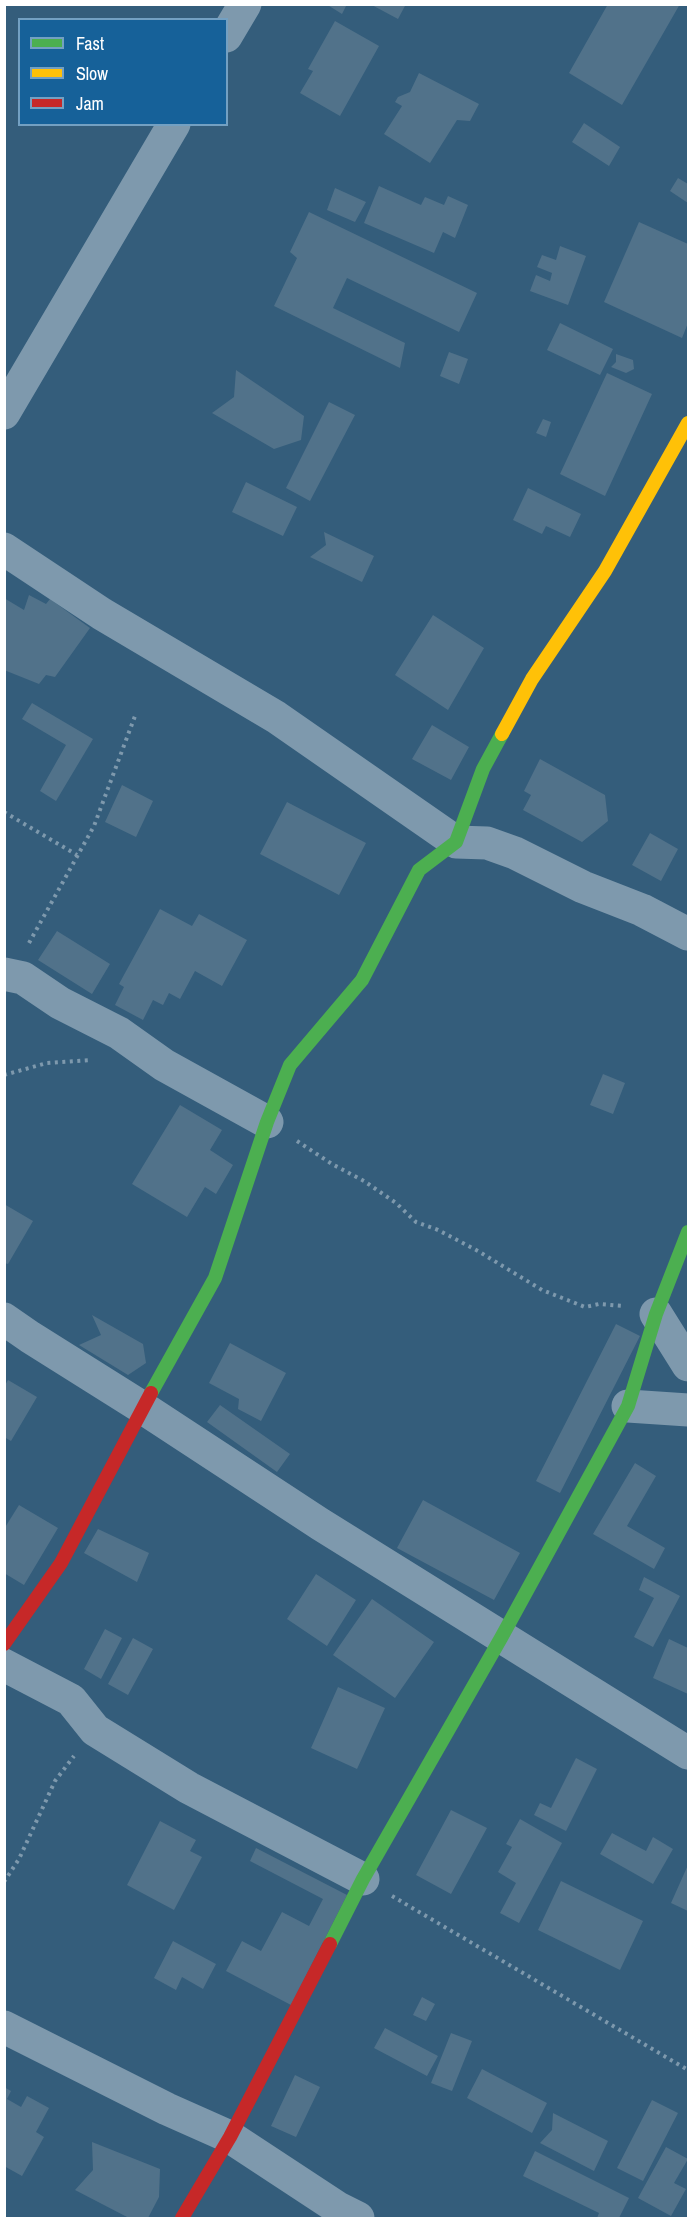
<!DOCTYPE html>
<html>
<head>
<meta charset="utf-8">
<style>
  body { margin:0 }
  #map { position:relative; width:693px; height:2223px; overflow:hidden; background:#345d7b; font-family:"Archivo Narrow",sans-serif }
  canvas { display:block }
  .frame { position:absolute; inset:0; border:6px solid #fff; pointer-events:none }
  .legend { position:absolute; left:18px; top:18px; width:210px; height:108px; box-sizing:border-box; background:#166199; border:2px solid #73a0c2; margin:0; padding:8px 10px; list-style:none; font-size:18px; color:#fff }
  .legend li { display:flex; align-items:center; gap:12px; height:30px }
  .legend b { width:30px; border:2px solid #73a0c2 }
</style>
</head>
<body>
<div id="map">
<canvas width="693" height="2223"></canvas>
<div class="frame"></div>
<ul class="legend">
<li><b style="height:8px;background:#4caf50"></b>Fast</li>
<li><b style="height:8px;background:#ffc107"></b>Slow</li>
<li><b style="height:8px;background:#c62828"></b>Jam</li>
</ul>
</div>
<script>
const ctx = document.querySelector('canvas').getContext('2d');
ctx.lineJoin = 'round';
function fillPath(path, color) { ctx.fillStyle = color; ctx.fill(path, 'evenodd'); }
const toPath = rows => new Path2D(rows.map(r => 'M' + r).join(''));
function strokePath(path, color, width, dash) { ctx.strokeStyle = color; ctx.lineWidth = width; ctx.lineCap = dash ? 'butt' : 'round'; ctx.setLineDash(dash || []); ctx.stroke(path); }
fillPath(toPath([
  [326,4,347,4,342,14],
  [370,4,406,4,398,19],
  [608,4,680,4,622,105,569,73],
  [335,21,379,46,340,116,300,93,313,71,308,69],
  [419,73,479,104,470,121,457,120,430,163,384,134,402,106,395,102,398,97,410,92],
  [584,123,620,147,609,166,572,142],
  [678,178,688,184,688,203,670,191],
  [379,186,421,205,425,197,444,205,448,196,468,205,455,238,443,232,434,253,364,223],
  [335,188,366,202,355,222,327,210],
  [309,212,477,293,459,332,347,278,333,308,405,343,400,368,274,306,297,258,290,252],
  [639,222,688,244,688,323,682,338,604,302],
  [560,246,586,256,568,305,530,291,536,275,550,281,552,273,537,267,542,255,556,260],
  [560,323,613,349,600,375,547,350],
  [449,352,468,359,459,384,440,376],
  [616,354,633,360,634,369,626,373,611,367,616,362],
  [236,370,304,416,301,440,274,449,212,413,234,397],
  [607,373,652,394,605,496,560,474],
  [329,402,355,415,310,501,286,488],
  [543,419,551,422,546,437,536,433],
  [246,482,297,507,283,536,232,512],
  [528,488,581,514,570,537,546,526,542,534,513,520],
  [324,532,374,556,362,582,310,557,326,545],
  [29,595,46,604,50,599,90,628,55,677,46,675,39,684,4,670,4,598,24,610],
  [433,615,484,648,448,710,395,675],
  [32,703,93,739,56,801,40,791,66,745,22,719],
  [432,725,469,747,451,780,412,759],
  [540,759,605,795,608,821,582,842,523,810,531,795,524,791],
  [122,785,153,801,136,837,105,822],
  [287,802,366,843,339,895,260,854],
  [650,833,678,849,661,881,632,865],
  [160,909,192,926,199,914,247,940,222,986,195,971,180,999,169,993,163,1005,153,1000,143,1020,115,1005,124,987,119,984],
  [57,931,110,964,92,994,38,960],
  [603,1074,625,1083,613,1114,590,1105],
  [180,1105,222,1130,210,1150,233,1165,216,1194,205,1187,187,1217,132,1184],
  [4,1204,33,1221,8,1264,4,1263],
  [92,1315,143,1344,146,1363,128,1375,79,1345,101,1335],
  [616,1324,640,1336,560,1493,536,1481],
  [230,1343,286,1373,261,1421,238,1409,239,1399,209,1383],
  [8,1380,37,1397,11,1441,4,1437,4,1387],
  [220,1405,290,1454,277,1472,207,1422],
  [635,1463,656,1476,627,1526,665,1548,654,1569,593,1534],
  [423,1500,520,1553,494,1600,397,1548],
  [19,1505,58,1528,24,1585,4,1573,4,1529],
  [98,1529,149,1553,137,1582,84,1553],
  [316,1574,356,1600,327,1646,287,1619],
  [644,1577,680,1596,653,1647,634,1637,654,1598,639,1590],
  [372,1599,434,1642,395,1698,333,1655],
  [105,1629,122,1638,101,1679,84,1669],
  [133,1638,153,1649,128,1695,108,1684],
  [669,1639,688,1648,688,1694,653,1678],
  [338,1687,385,1708,357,1769,311,1748],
  [576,1758,597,1769,566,1831,534,1815,540,1803,551,1808],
  [451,1810,487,1828,451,1894,416,1875],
  [520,1819,562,1843,519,1923,500,1913,516,1883,498,1872,512,1847,506,1844],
  [160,1821,196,1840,190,1851,202,1857,174,1910,127,1885],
  [612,1833,646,1851,653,1837,673,1849,653,1884,600,1854],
  [256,1848,347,1895,291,2005,226,1971,242,1941,261,1951,282,1912,309,1926,323,1899,250,1861],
  [688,1865,688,1911,671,1903],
  [561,1881,643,1921,620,1970,538,1930],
  [173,1941,216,1964,203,1989,182,1977,176,1990,154,1978],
  [422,1997,435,2004,426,2021,413,2015],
  [385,2028,438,2056,427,2076,374,2048],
  [451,2033,472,2041,452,2091,431,2083],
  [482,2069,547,2103,532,2133,467,2098],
  [295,2075,320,2087,296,2137,271,2126],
  [4,2087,11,2091,7,2099,21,2107,27,2096,49,2108,36,2132,44,2137,22,2176,4,2166],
  [652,2100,678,2113,643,2181,617,2168],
  [553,2113,608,2141,594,2171,540,2143,552,2130],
  [92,2142,160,2169,159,2197,148,2218,129,2218,75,2190,93,2170],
  [666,2147,688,2159,674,2183,686,2189,671,2216,638,2198],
  [535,2151,629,2198,619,2218,597,2218,599,2213,523,2176]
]), '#51728a');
strokePath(toPath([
  [4,812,77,855],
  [29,943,94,826,135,716],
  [4,1075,47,1063,92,1060],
  [297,1141,332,1164,364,1181,396,1203,416,1222,438,1230,478,1251,542,1290,585,1307,599,1304,624,1306],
  [4,1882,19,1859,55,1781,74,1756],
  [392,1896,688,2070]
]), '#7e99ad', 4, [3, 4.5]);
strokePath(toPath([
  [226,36,245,4],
  [4,413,174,124],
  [4,549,102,614,276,717,456,842,487,843,515,853,583,887,642,910,688,934],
  [4,974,23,978,60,1003,119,1033,164,1065,267,1122],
  [656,1314,688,1365],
  [4,1319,30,1337,143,1408,320,1524,688,1753],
  [628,1406,688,1410],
  [4,1665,71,1700,95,1730,189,1788,363,1879],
  [4,2027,167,2109,230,2137,338,2208,358,2218]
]), '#7e99ad', 33);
strokePath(toPath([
  [151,1393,215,1278,267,1122,290,1065,362,980,419,870,456,842,483,769,502,734],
  [330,1944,363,1879,501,1638,628,1406,656,1314,688,1232]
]), '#4caf50', 14);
strokePath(toPath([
  [502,734,532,679,605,571,688,423]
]), '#ffc107', 14);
strokePath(toPath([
  [4,1644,61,1563,151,1393],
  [182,2218,230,2137,330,1944]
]), '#c62828', 14);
</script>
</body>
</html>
